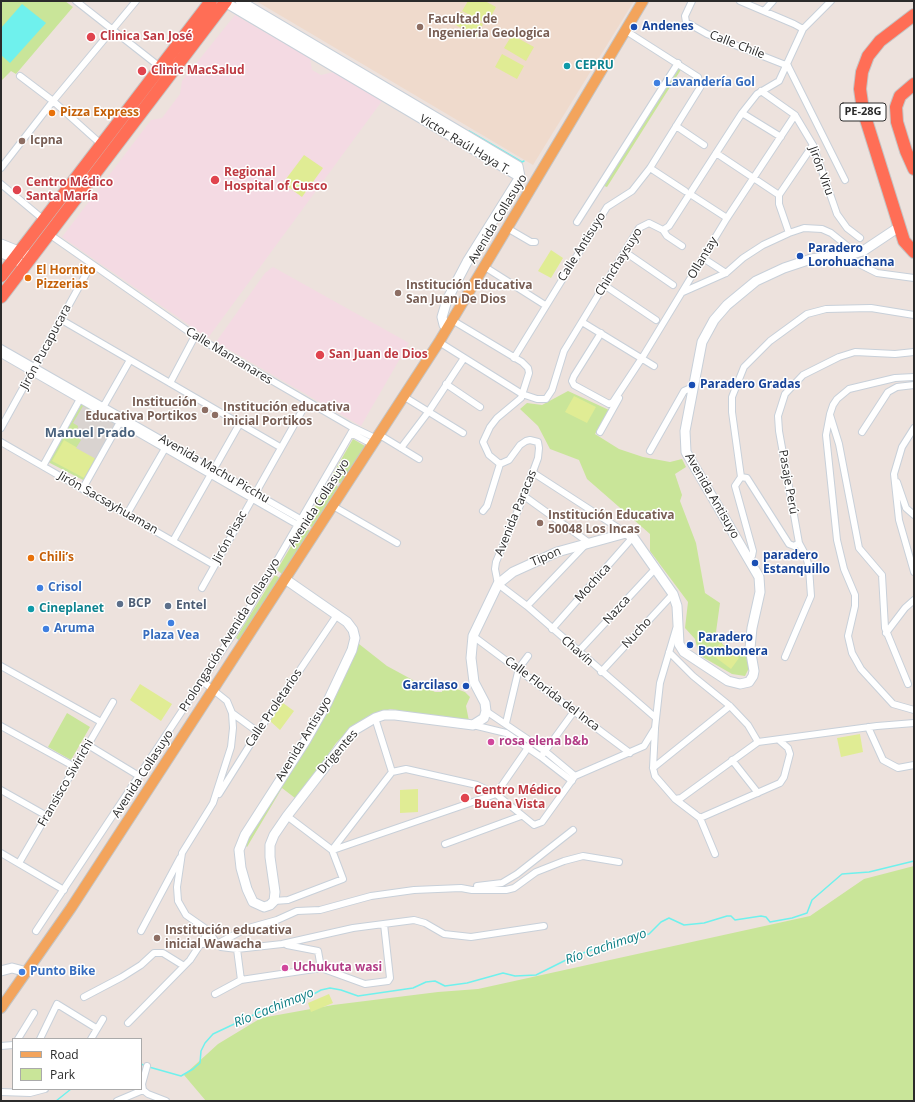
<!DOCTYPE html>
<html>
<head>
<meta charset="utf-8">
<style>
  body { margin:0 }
  #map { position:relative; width:915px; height:1102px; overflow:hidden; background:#ede2dd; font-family:"Open Sans",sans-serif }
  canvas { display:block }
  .frame { position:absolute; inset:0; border:2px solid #2b2b2b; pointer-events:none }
  .legend { position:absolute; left:12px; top:1038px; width:130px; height:52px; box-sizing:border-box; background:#fff; border:1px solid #aaa; margin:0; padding:5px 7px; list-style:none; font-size:12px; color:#2b2b2b }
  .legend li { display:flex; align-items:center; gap:8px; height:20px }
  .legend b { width:20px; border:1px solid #aaa }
</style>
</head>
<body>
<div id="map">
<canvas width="915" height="1102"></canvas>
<div class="frame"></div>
<ul class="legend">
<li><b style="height:5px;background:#f3a45c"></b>Road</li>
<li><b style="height:11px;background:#c9e599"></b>Park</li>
</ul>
</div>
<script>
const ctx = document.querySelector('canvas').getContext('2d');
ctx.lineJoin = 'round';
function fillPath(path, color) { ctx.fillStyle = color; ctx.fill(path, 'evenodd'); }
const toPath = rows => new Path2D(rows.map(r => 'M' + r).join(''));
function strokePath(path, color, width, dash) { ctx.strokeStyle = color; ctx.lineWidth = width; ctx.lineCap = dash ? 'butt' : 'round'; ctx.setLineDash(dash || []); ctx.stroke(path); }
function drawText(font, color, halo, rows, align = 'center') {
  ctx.font = font + ' "Open Sans",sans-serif'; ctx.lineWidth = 3; ctx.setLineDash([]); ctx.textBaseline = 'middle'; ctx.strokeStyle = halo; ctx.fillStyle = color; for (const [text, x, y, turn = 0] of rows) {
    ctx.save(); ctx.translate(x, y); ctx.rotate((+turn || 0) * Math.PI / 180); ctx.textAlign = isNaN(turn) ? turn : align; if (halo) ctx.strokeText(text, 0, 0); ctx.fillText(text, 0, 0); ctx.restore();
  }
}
fillPath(toPath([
  [256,1,634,1,533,165]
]), '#efdacc');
fillPath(toPath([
  [235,15,310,58,312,70,321,75,334,72,382,101,208,338,62,237,151,120,162,118,180,94,182,81],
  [273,267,409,343,361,426,216,342,265,273]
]), '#f4dae3');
fillPath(toPath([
  [1,1,65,1,73,7,16,74,11,71,1,81],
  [679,66,682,68,607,187,604,186],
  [568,391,609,410,595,434,619,449,643,457,670,462,682,459,686,467,675,474,682,495,680,501,696,543,705,593,720,603,716,632,723,645,747,654,749,668,745,676,732,674,699,655,695,639,685,628,688,602,650,551,650,534,587,479,579,460,550,449,538,426,520,409,527,403,542,405],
  [82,403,118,423,85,481,48,462],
  [353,439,365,446,341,484,331,477],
  [330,481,340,488,313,528,310,526,309,517],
  [307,529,310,531,282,574,277,570,300,531],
  [275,575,280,578,240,641,236,638],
  [359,644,387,666,435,692,442,692,443,684,465,692,470,697,466,706,469,721,390,709,351,728,336,743,292,808,295,798,282,788,247,847,244,844,323,716],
  [67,713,90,727,71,760,48,747],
  [914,866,914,1101,206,1101,184,1075,218,1044,261,1018,333,1005,438,992,478,989,810,916,864,879]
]), '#c9e599');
fillPath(toPath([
  [468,1,485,1,496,7,487,24,462,11],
  [461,12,483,24,477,37,454,24],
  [512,35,534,47,526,61,504,48],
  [502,54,524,66,517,79,495,67],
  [304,155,323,168,302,197,283,183],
  [551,250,563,258,551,278,538,271],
  [574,396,596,407,587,423,565,412],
  [64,440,95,458,84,478,52,461],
  [720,643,739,658,731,669,711,654],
  [140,684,172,704,161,721,130,700],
  [283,703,294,711,280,730,270,721],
  [860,734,863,752,841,757,837,738],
  [418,789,418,812,400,813,400,790],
  [329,994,333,1003,311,1012,308,1003]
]), '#e0ec94');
fillPath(toPath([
  [83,406,116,424,96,459,76,448,81,440,78,438,77,430,78,426,73,423]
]), '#d9d3d0');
fillPath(toPath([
  [22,4,46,23,10,63,1,55,1,28]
]), '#6ff1ed');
strokePath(toPath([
  [469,131,522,162,524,161],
  [141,1064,146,1066],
  [149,1067,181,1076,193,1069,200,1063,201,1051,205,1043,213,1034,266,1009,299,1002,321,990,330,988,341,990,358,996,413,988,426,982,435,981,445,986,467,983,503,973,515,976,536,975,574,956,613,943,649,934,661,922,669,918,684,925,704,923,727,916,731,916,735,920,761,916,766,917,770,922,792,918,807,913,812,900,842,874,869,872,914,861],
  [56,1101,71,1089]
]), '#6ff1ed', 1.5);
const street = toPath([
  [76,1,160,67],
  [692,1,685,16,686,22,707,34,788,66],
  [740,1,794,24,803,29],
  [764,11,773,1],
  [788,66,845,180],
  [20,76,53,101,102,145],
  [761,91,795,115,813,145,837,214,847,228,860,238],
  [742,113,781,137],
  [676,126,704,145],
  [716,153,779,195,779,204,789,233],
  [1,168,53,101,136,1],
  [650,168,685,191],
  [1,184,44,220],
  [690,194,727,218],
  [779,195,813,145],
  [577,222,678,63],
  [507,228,531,242,535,242],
  [663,230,667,236,682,246],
  [49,234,195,336,350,426,373,437,383,437,419,459],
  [625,252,673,285],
  [848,255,859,264,877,273,914,278],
  [703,258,726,273],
  [485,267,545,305],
  [604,285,656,320],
  [683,292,726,273,743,258,763,245,789,233,804,228,822,229,831,233,856,253],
  [60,319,280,447],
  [452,320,522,362,528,368,529,373,521,398,497,418,490,427,483,442,489,455,500,464,509,460,520,445,526,441,530,440,538,442,539,448,538,458,524,496,496,562,495,569,498,584,527,606,656,718],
  [582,322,654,366],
  [601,333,574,376,572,381,574,385,609,404,613,402,642,358,727,218,795,115],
  [439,342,522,394,537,399,546,399,552,390,564,351,639,228,649,223,663,230,669,226,742,113,757,94,779,81,803,29,831,1],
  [1,348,302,520],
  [1,354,298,525],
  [514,358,607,207,632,191,650,168,701,86,698,77,626,31],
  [914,377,895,378,849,389,837,399,833,405,830,414,826,435,837,540,844,569,855,595,855,606,848,636,852,653,861,669,893,704,914,710],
  [170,383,195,336],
  [446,384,480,407],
  [403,396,463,433],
  [102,409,130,360],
  [830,415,839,444,859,548,882,575,885,628,908,684],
  [1,428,91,265],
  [914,428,902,447,894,474,899,520,914,572],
  [600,432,619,398],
  [862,432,888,392,897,387,914,385],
  [351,433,372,444],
  [1,442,214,565],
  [401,448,429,411,464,358],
  [650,451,684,391,693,387],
  [43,466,80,399],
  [532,472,626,533],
  [741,477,732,412,732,397,744,367,770,341,807,314,826,309,871,308,914,315],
  [897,482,906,508,914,515],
  [83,488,120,422],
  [524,496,588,542,527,606],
  [333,506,397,543],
  [483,511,487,506,500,464],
  [127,514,167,445],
  [173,541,240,423],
  [748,558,752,556,753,551,735,486,741,477,747,478,789,544,794,546,799,543,779,431,778,416,785,394,803,375,839,357,855,352,895,354,914,352],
  [202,588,307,402],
  [552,629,633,537],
  [886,633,905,608,914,600],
  [473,636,630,753],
  [578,652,655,569],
  [669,652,693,676,730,706,748,725,758,742,877,726,914,723],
  [785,657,811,596,809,568,806,556,799,543],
  [1,666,101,722],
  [601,672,673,594],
  [202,681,227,701,232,713,233,728,231,747,213,803,182,853,177,887,178,901,186,915,209,931],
  [486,711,545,751,575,776],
  [232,713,258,732],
  [375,718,392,772],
  [506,723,519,668,528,656],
  [473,725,506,733,541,757,572,781],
  [1,726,75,767],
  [868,727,883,760,898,768,914,765],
  [655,729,653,768,655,776,675,799,681,798,758,742],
  [88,745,139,776],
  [543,754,575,710],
  [732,760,758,793],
  [653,768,730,706],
  [575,776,644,746,655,728,660,683,676,629],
  [1,790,47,816],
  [219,794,258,732,337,615],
  [675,799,700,818,715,854],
  [700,818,780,783,784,777,790,754,788,748,779,740],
  [445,844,521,816],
  [332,850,392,772,406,769,477,785,496,794,534,825,542,822,575,776],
  [333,850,496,794,532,742],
  [1,853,64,890],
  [19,863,113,702],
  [477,886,502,883,517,874,573,830],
  [274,901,288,900,343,879,332,850,287,816],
  [36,931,243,619,354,428],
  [141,931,180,858],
  [209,931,217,944,221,947,237,949,282,944,353,928,414,920,425,923,444,934,471,937,544,926],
  [201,944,217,944,245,929,277,920,297,911,320,910,371,896,414,890,461,888,472,890,506,890,514,888,536,872,564,861,583,856,619,862],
  [287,945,318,951,321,968],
  [241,980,321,968,365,984,388,981,390,978,384,924],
  [215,994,241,980,237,949],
  [84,997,122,977,141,965,154,953,163,953,184,966],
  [128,1023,190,960,209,931],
  [18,1039,34,1013],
  [40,1039,57,1004,96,1028],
  [91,1039,103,1019],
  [1,1046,13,1045],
  [147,1066,142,1084,143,1090,148,1094,166,1101],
  [1,1092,30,1093,45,1089],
  [117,1101,143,1090]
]);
const secondary = toPath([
  [223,1,520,177],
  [240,1,518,166,520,177],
  [1,244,26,254],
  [1,253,15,258,19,262],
  [447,328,444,325,442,317,447,300,467,262,520,177],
  [285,579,347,622,353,630,355,638,352,650,327,703,306,740,245,835,239,850,241,868,247,889,253,902,264,907,270,905,274,901,275,892,270,857,270,845,274,835,287,816,353,731,375,718,384,715,395,715,473,725,484,718,486,711,485,703,474,682,471,658,473,636,498,584,513,572,557,552,626,533,633,537,673,594,677,606,679,644,684,652,728,681,740,684,749,682,753,676,754,671,750,648,752,628,760,592,759,577,686,452,685,431,702,342,714,320,727,305,756,281,784,268,811,259,856,253,863,251,899,227],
  [1,971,12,968,27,972]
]);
const primary = toPath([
  [1,1008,71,908,439,342,643,1]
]);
const highway = toPath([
  [914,15,880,41,868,56,862,72,860,89,863,110,904,241,914,252],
  [914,84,900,96,896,107,897,122,906,151,914,169],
  [1,276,211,1],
  [1,297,226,1]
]);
strokePath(street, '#c8d0d9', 8);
strokePath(secondary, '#c8d0d9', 11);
strokePath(primary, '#c4c4c4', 12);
strokePath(highway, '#c4c4c4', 14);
strokePath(street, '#fff', 6);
strokePath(secondary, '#fff', 9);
strokePath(primary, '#f3a45c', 10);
strokePath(highway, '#ff6e56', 12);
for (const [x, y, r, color] of [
  [420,27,4,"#8d6e63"],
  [634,27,4,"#1a4fb4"],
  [91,37,5,"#e0444e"],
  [567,66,4,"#0f9aa8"],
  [142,71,5,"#e0444e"],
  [657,83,4,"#3f7fe0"],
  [52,113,4,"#e8710a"],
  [22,141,4,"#8d6e63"],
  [215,180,5,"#e0444e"],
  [17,190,5,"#e0444e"],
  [800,256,4,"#1a4fb4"],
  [28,278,4,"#e8710a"],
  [398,293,4,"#8d6e63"],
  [320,355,5,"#e0444e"],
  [692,385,4,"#1a4fb4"],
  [205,410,4,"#8d6e63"],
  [215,415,4,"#8d6e63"],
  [540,523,4,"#8d6e63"],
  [31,558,4,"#e8710a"],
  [755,563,4,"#1a4fb4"],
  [40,588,4,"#3f7fe0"],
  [120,604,4,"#5c6f8a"],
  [168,606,4,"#5c6f8a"],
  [31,609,4,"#0f9aa8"],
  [171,623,4,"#3f7fe0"],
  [46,629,4,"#3f7fe0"],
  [690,645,4,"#1a4fb4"],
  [466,686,4,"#1a4fb4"],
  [491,742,4,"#d1479c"],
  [465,798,5,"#e0444e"],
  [157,938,4,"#8d6e63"],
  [285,968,4,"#d1479c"],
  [22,972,4,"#3f7fe0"]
]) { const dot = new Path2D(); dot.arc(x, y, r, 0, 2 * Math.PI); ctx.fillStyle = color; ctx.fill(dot); strokePath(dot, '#fff', 1.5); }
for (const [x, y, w] of [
  [863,112,46]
]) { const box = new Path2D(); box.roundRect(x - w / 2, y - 9, w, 18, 3); ctx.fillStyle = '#fff'; ctx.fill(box); strokePath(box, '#2b2b2b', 1); }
drawText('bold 11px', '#2b2b2b', null, [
  ["PE-28G",863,112]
]);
drawText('bold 12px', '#785e54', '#fff', [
  ["Facultad de",428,20],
  ["Ingenieria Geologica",428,34],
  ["Icpna",30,141],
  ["Institución Educativa",406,286],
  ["San Juan De Dios",406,300],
  ["Institución",197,403,"right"],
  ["Educativa Portikos",197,417,"right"],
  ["Institución educativa",223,408],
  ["inicial Portikos",223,422],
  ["Institución Educativa",548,516],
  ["50048 Los Incas",548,530],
  ["Institución educativa",165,931],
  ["inicial Wawacha",165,945]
], 'left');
drawText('bold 12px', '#164399', '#fff', [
  ["Andenes",642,27],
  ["Paradero",808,249],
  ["Lorohuachana",808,263],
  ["Paradero Gradas",700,385],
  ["paradero",763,556],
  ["Estanquillo",763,570],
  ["Paradero",698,638],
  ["Bombonera",698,652],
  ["Garcilaso",458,686,"right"]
], 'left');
drawText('bold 12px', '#be3a42', '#fff', [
  ["Clinica San José",100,37],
  ["Clinic MacSalud",151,71],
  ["Regional",224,173],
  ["Hospital of Cusco",224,187],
  ["Centro Médico",26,183],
  ["Santa María",26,197],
  ["San Juan de Dios",329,355],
  ["Centro Médico",474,791],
  ["Buena Vista",474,805]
], 'left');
drawText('12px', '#2b2b2b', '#fff', [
  ["Calle Chile",737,45,21],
  ["Victor Raúl Haya T.",465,145,31],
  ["Jirón Viru",821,171,70],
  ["Avenida Collasuyo",498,219,-59],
  ["Calle Antisuyo",582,247,-58],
  ["Ollantay",703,258,-59],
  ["Chinchaysuyo",619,262,-58],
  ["Jirón Pucapucara",46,347,-62],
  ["Calle Manzanares",229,356,31],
  ["Avenida Machu Picchu",214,469,30],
  ["Pasaje Perú",788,482,80],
  ["Avenida Antisuyo",712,496,60],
  ["Jirón Sacsayhuaman",108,503,30],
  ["Avenida Collasuyo",319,503,-57],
  ["Avenida Paracas",516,513,-68],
  ["Jirón Pisac",230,537,-61],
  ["Tipon",546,557,-23],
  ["Mochica",593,583,-48],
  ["Nazca",617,610,-48],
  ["Nucho",637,633,-47],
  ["Prolongación Avenida Collasuyo",230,635,-58],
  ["Chavín",577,651,41],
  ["Calle Florida del Inca",552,694,37],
  ["Calle Proletarios",274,708,-56],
  ["Avenida Antisuyo",304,739,-59],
  ["Drigentes",338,752,-49],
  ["Avenida Collasuyo",143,774,-57],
  ["Fransisco Sivirichi",66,783,-60]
]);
drawText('bold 12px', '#0d838f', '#fff', [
  ["CEPRU",575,66],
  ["Cineplanet",39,609]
], 'left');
drawText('bold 12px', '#366cbe', '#fff', [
  ["Lavandería Gol",665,83],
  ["Crisol",48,588],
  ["Aruma",54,629],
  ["Plaza Vea",171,636,"center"],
  ["Punto Bike",30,972]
], 'left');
drawText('bold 12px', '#c56008', '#fff', [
  ["Pizza Express",60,113],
  ["El Hornito",36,271],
  ["Pizzerias",36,285],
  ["Chili’s",39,558]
], 'left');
drawText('bold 12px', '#4e5e75', '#fff', [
  ["BCP",128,604],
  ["Entel",176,606]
], 'left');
drawText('bold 12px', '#b23c85', '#fff', [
  ["rosa elena b&b",499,742],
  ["Uchukuta wasi",293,968]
], 'left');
drawText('bold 13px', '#4a627d', '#fff', [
  ["Manuel Prado",90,433]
]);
drawText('italic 13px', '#0c7d83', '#fff', [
  ["Río Cachimayo",606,947,-19],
  ["Río Cachimayo",274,1008,-22]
]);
</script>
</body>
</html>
